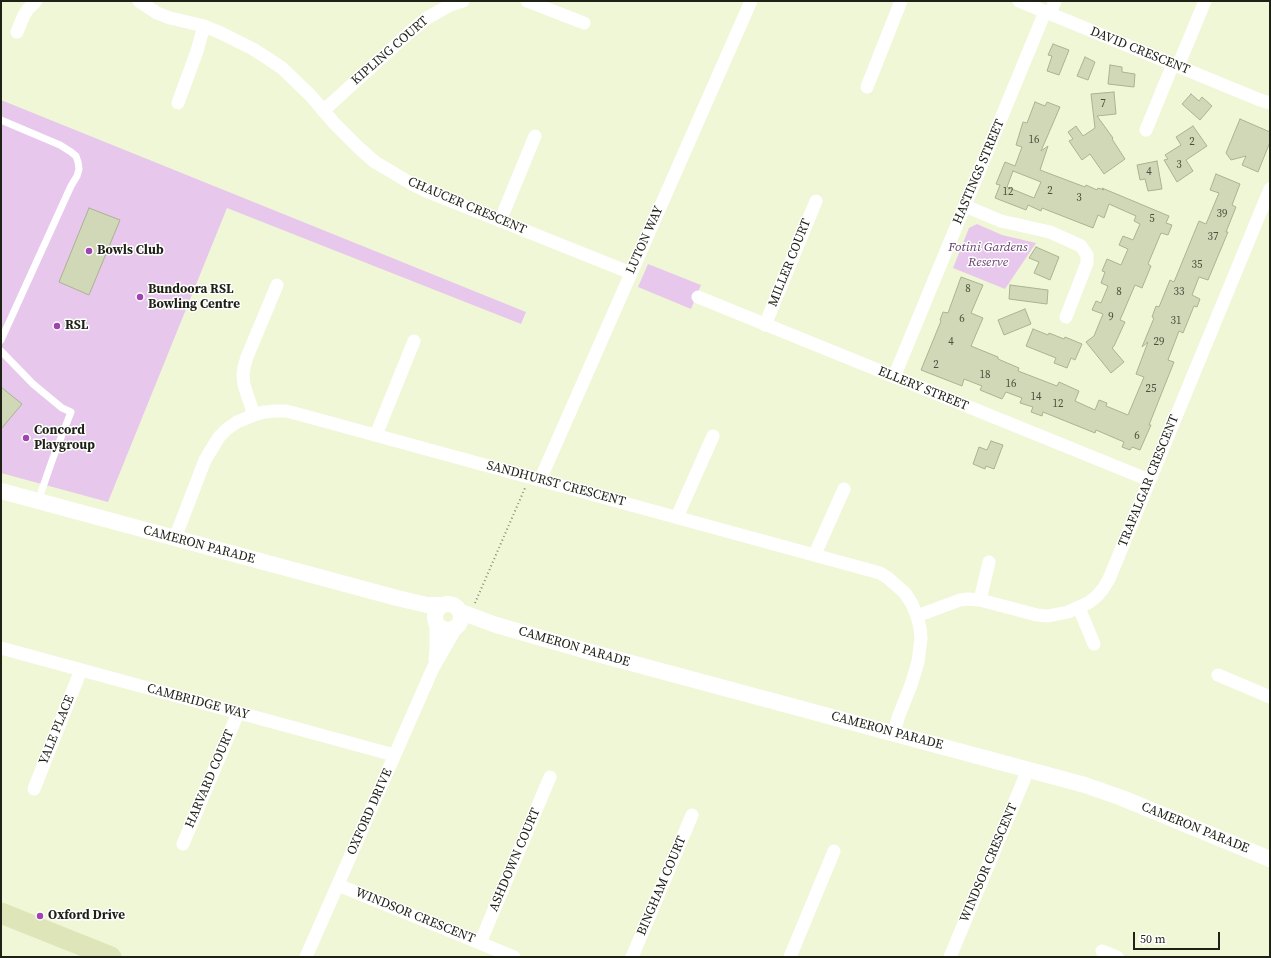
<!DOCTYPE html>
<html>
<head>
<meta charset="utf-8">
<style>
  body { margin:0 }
  #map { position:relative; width:1271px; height:958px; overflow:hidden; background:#f0f7d6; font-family:"Source Serif 4",serif }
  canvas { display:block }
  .frame { position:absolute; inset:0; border:2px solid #1e2115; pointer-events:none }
  .scale { position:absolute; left:1133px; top:932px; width:87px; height:18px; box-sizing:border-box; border:2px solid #1e2115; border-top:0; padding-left:5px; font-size:12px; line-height:14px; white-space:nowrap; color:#1e2115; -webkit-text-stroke:3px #fff; paint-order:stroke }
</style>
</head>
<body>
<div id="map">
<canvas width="1271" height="958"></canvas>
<div class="frame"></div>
<div class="scale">50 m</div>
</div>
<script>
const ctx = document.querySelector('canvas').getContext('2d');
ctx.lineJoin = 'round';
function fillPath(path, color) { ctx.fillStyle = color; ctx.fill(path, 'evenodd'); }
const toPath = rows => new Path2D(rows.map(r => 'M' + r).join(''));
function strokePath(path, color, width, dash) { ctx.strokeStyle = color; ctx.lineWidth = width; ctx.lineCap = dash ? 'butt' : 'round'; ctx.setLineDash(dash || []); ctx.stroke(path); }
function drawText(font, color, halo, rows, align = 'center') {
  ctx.font = font + ' "Source Serif 4",serif'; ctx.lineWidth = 3; ctx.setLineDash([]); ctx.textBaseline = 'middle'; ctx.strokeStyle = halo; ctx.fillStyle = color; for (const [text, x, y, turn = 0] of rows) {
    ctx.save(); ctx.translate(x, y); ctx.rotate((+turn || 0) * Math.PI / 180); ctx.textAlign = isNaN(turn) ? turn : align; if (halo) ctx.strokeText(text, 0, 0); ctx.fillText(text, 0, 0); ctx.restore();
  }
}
fillPath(toPath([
  [1,100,526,312,521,324,227,208,108,502,1,473],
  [977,224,1002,235,1036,243,1005,289,953,268,969,228],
  [648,264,701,285,691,309,638,287]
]), '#e7c8ec');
const building = toPath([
  [1053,44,1069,50,1059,75,1047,71,1052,56,1048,55,1053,44],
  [1085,57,1095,62,1088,80,1077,76,1085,57],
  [1110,65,1122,67,1122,72,1135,74,1134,87,1108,84,1110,65],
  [1114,92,1116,114,1097,116,1113,138,1112,139,1125,159,1104,174,1090,154,1082,160,1069,141,1073,139,1068,132,1076,126,1083,136,1095,128,1091,94,1114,92],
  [1191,94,1199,101,1202,97,1212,106,1200,120,1182,104,1191,94],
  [1035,102,1045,106,1047,102,1060,107,1041,151,1048,146,1040,170,1085,187,1086,185,1097,190,1098,188,1104,190,1102,188,1169,216,1166,223,1172,225,1168,235,1161,233,1148,264,1151,266,1142,288,1135,285,1120,320,1125,322,1114,346,1112,348,1124,362,1111,373,1086,342,1094,336,1103,314,1092,310,1096,301,1101,303,1108,286,1101,283,1105,272,1102,271,1107,259,1121,265,1128,249,1119,245,1123,236,1133,240,1140,224,1134,221,1136,216,1109,204,1104,218,1098,215,1093,228,1042,208,1041,211,1028,205,1026,210,995,198,1000,185,996,184,1005,162,1015,166,1022,147,1016,145,1023,122,1027,123,1035,102],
  [1013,171,1041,182,1034,198,1007,187,1013,171],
  [1240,119,1270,132,1270,142,1258,172,1242,165,1246,156,1231,160,1226,153,1240,119],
  [1193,126,1207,146,1186,160,1193,171,1177,182,1164,160,1168,159,1165,155,1181,145,1176,137,1193,126],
  [1157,161,1162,189,1148,191,1145,179,1140,180,1137,165,1157,161],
  [1216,174,1240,184,1232,205,1236,207,1226,232,1228,232,1208,280,1199,277,1192,295,1200,299,1197,307,1194,306,1183,333,1179,331,1168,360,1174,362,1149,425,1151,425,1140,450,1132,447,1130,450,1122,447,1124,442,1096,430,1095,433,1043,412,1042,416,1031,412,1033,407,1020,403,1022,398,1006,392,1002,399,980,390,982,386,964,379,962,386,921,370,941,321,940,320,943,312,948,313,961,277,983,285,971,313,983,318,971,346,998,357,998,359,1019,368,1018,371,1057,386,1059,382,1079,391,1075,401,1095,410,1099,400,1107,403,1106,406,1128,415,1144,377,1136,374,1148,342,1142,347,1154,318,1152,317,1156,306,1159,307,1170,280,1174,282,1199,221,1206,224,1219,193,1210,190,1216,174],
  [89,208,120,220,89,295,59,282,89,208],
  [1036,247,1059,257,1050,280,1034,273,1039,262,1029,258,1036,247],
  [1010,285,1048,290,1047,304,1009,299,1010,285],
  [1025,309,1031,324,1004,335,998,320,1025,309],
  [1033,329,1048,335,1049,333,1064,339,1065,337,1082,344,1075,360,1071,358,1067,368,1054,363,1056,358,1026,346,1033,329],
  [1,387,22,404,1,429,1,387],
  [991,441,1003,445,994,469,986,466,985,469,973,464,979,447,987,450,991,441]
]);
fillPath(building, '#d1d8b7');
strokePath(building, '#abb292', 1);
strokePath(toPath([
  [475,603,525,488]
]), '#828771', 2, [1, 3]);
strokePath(toPath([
  [1,120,60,145,71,152,76,156,78,162,79,169,77,176,71,186,1,340],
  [1,351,33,384,62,408,71,412,53,458,38,501]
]), '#fff', 7);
strokePath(toPath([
  [139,1,157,13,170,18,204,26,221,33,253,49,267,58,282,68,311,96,334,123,359,148,375,162,412,184,426,191,631,273],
  [527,1,584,23],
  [1019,1,1260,100,1270,103],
  [1050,14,1055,1],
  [17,32,24,15,28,9,36,1],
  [1178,66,1205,1],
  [867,87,901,1],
  [178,103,197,51,204,26],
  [323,111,410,32,427,18,450,5,463,1],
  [1146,130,1173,64],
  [965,206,1001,221,1050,232,1081,246,1087,255,1087,263,1066,317],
  [500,221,535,136],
  [698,297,1149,480],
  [765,325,816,201],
  [894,377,1045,12],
  [254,415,244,385,243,375,244,367,247,357,277,285],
  [376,435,414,341],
  [540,480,751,1],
  [677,517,713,436],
  [175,538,205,460,219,437,227,429,237,422,254,415,264,412,275,411,286,411,298,414,880,573,888,578,905,593,912,604,917,616,920,628,921,638,918,662,911,685,898,718,894,733],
  [815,554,844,489],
  [980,600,989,562],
  [1079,608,1094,644],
  [917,616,960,600,968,599,980,600,1037,615,1048,616,1068,612,1088,603,1096,597,1103,589,1109,579,1270,189],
  [1,648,394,755],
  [435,660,436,649,436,623],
  [1218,675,1270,697],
  [34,789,81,670],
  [183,844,238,713],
  [338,885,514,957],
  [480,943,550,777],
  [1102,951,1117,957],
  [306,957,433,668,456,628],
  [632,957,692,815],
  [790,957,834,851],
  [950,957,1028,770]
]), '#fff', 13);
strokePath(toPath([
  [1,491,397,598,427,605,441,605],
  '435 617a13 13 0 1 1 26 0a13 13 0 1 1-26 0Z',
  [461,612,496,625,594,653,1085,785,1122,798,1270,859]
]), '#fff', 16);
strokePath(toPath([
  [1,913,111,957]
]), '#dee6b9', 21);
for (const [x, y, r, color] of [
  [89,251,4,"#a045b0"],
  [140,297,4,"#a045b0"],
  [57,326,4,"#a045b0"],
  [26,438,4,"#a045b0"],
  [40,916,4,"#a045b0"]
]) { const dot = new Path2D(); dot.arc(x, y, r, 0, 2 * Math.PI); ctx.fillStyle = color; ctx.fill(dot); strokePath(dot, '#fff', 1.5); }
drawText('11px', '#4b4f3e', null, [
  ["7",1103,104],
  ["16",1034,140],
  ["2",1192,142],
  ["3",1179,165],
  ["4",1149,172],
  ["2",1050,191],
  ["12",1008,192],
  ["3",1079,198],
  ["39",1222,214],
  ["5",1152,219],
  ["37",1213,237],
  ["35",1197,265],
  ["8",968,289],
  ["8",1119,292],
  ["33",1179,292],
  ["9",1111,317],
  ["6",962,319],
  ["31",1176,321],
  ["4",951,342],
  ["29",1159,342],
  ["2",936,365],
  ["18",985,375],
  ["16",1011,384],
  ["25",1151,389],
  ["14",1036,397],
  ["12",1058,404],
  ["6",1137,436]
]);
drawText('13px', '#1e2115', '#fff', [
  ["KIPLING COURT",390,51,-41],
  ["DAVID CRESCENT",1140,51,22],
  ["HASTINGS STREET",979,172,-67],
  ["CHAUCER CRESCENT",467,206,23],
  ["LUTON WAY",645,240,-66],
  ["MILLER COURT",790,263,-68],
  ["ELLERY STREET",923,389,22],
  ["TRAFALGAR CRESCENT",1149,481,-68],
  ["SANDHURST CRESCENT",556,484,15],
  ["CAMERON PARADE",199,545,15],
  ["CAMERON PARADE",574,647,16],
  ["CAMBRIDGE WAY",198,702,15],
  ["YALE PLACE",57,730,-68],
  ["CAMERON PARADE",887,731,15],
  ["HARVARD COURT",210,779,-67],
  ["OXFORD DRIVE",370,812,-66],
  ["CAMERON PARADE",1195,828,22],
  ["ASHDOWN COURT",515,860,-67],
  ["WINDSOR CRESCENT",989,863,-67],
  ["BINGHAM COURT",662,886,-67],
  ["WINDSOR CRESCENT",415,916,22]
]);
drawText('italic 13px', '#653c6c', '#fff', [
  ["Fotini Gardens",988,248],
  ["Reserve",988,263]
]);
drawText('bold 13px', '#1e2115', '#fff', [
  ["Bowls Club",97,251],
  ["Bundoora RSL",148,290],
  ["Bowling Centre",148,305],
  ["RSL",65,326],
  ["Concord",34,431],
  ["Playgroup",34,446],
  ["Oxford Drive",48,916]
], 'left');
</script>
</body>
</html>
